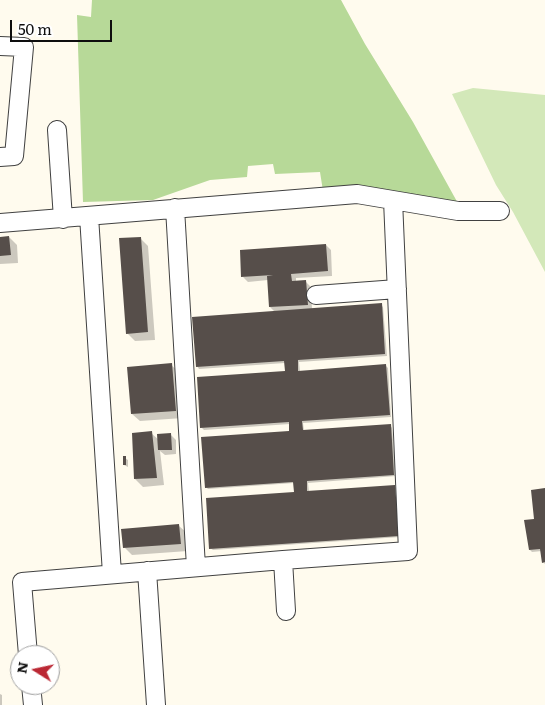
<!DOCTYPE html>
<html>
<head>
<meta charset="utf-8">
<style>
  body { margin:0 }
  #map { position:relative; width:545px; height:705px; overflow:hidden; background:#fffbee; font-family:Literata,serif }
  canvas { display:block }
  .north { position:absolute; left:10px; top:645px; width:50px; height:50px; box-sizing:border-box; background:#fff; border:1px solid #9f9f9f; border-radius:50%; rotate:280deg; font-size:14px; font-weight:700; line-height:20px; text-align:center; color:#0e0e0e }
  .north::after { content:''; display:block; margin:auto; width:18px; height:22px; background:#bb2834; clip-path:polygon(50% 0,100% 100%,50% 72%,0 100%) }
  .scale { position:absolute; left:10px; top:20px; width:102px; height:22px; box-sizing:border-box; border:2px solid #0e0e0e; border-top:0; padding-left:6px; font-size:15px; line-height:18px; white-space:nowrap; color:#0e0e0e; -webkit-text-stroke:4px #fff; paint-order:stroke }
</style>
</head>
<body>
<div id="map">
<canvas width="545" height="705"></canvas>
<div class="north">N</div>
<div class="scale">50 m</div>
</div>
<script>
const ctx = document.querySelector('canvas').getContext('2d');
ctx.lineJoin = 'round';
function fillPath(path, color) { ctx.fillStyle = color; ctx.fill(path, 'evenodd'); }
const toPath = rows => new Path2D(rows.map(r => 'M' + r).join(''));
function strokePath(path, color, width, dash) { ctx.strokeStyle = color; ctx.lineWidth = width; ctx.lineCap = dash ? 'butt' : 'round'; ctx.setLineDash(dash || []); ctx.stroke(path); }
fillPath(toPath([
  [473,88,545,95,545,272,513,212,496,185,452,94]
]), '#d3e8b9');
fillPath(toPath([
  [92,0,341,0,365,44,413,122,460,207,323,191,320,172,275,174,273,164,248,166,247,177,210,180,153,200,83,202,77,15,91,17]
]), '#b7d998');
fillPath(toPath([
  [9,237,17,245,18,263,0,264,0,238],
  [140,238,148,246,155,340,135,341,127,333],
  [326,245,331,250,332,276,296,278,296,282,306,282,311,287,312,309,381,305,383,307,387,356,299,362,300,372,386,366,388,368,391,417,303,423,304,431,390,425,392,428,396,476,308,483,309,492,395,487,397,489,400,537,213,550,210,548,295,493,294,483,208,489,206,487,291,432,290,424,204,430,201,427,286,373,285,363,199,369,197,366,275,312,270,307,268,280,248,282,243,277],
  [171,365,179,372,183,418,140,421,132,414],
  [151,433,159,440,170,434,176,440,176,454,165,455,160,451,164,485,143,487,135,479],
  [125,458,128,460,128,467,124,465],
  [545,489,545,564,543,562,542,551,532,552,530,550,535,520],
  [179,526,187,533,188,551,132,555,124,547],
  [0,694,2,695,2,705,0,705]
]), '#0003');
fillPath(toPath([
  [9,236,11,255,0,256,0,237],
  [141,237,148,332,126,334,119,238],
  [326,244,328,271,291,274,292,281,306,280,308,305,269,307,267,276,273,275,241,277,240,250],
  [382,303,385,354,298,360,298,371,386,364,390,415,302,421,303,430,391,424,394,475,307,481,307,491,395,485,399,536,209,549,206,498,294,492,293,482,205,488,201,437,289,431,289,422,200,428,197,377,285,371,284,361,196,367,192,317],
  [172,363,176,411,131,414,127,367],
  [152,431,157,478,134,479,132,433],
  [171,433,172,450,158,450,157,434],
  [123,456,126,456,126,465,123,465],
  [545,488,545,562,542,563,540,549,529,550,524,520,534,519,531,490],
  [179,524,181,544,123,548,121,529]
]), '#564e4a');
const minor = toPath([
  [0,46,24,47,14,156,0,157],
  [57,130,63,219],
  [175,208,196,567],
  [89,216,112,574],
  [0,223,357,194,458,211,500,211],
  [316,295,397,289],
  [283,560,408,551,393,200],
  [147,571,156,705],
  [28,655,22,582,283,560,286,611],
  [31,685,33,705]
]);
strokePath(minor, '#414141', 20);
strokePath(minor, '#fff', 18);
</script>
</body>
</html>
